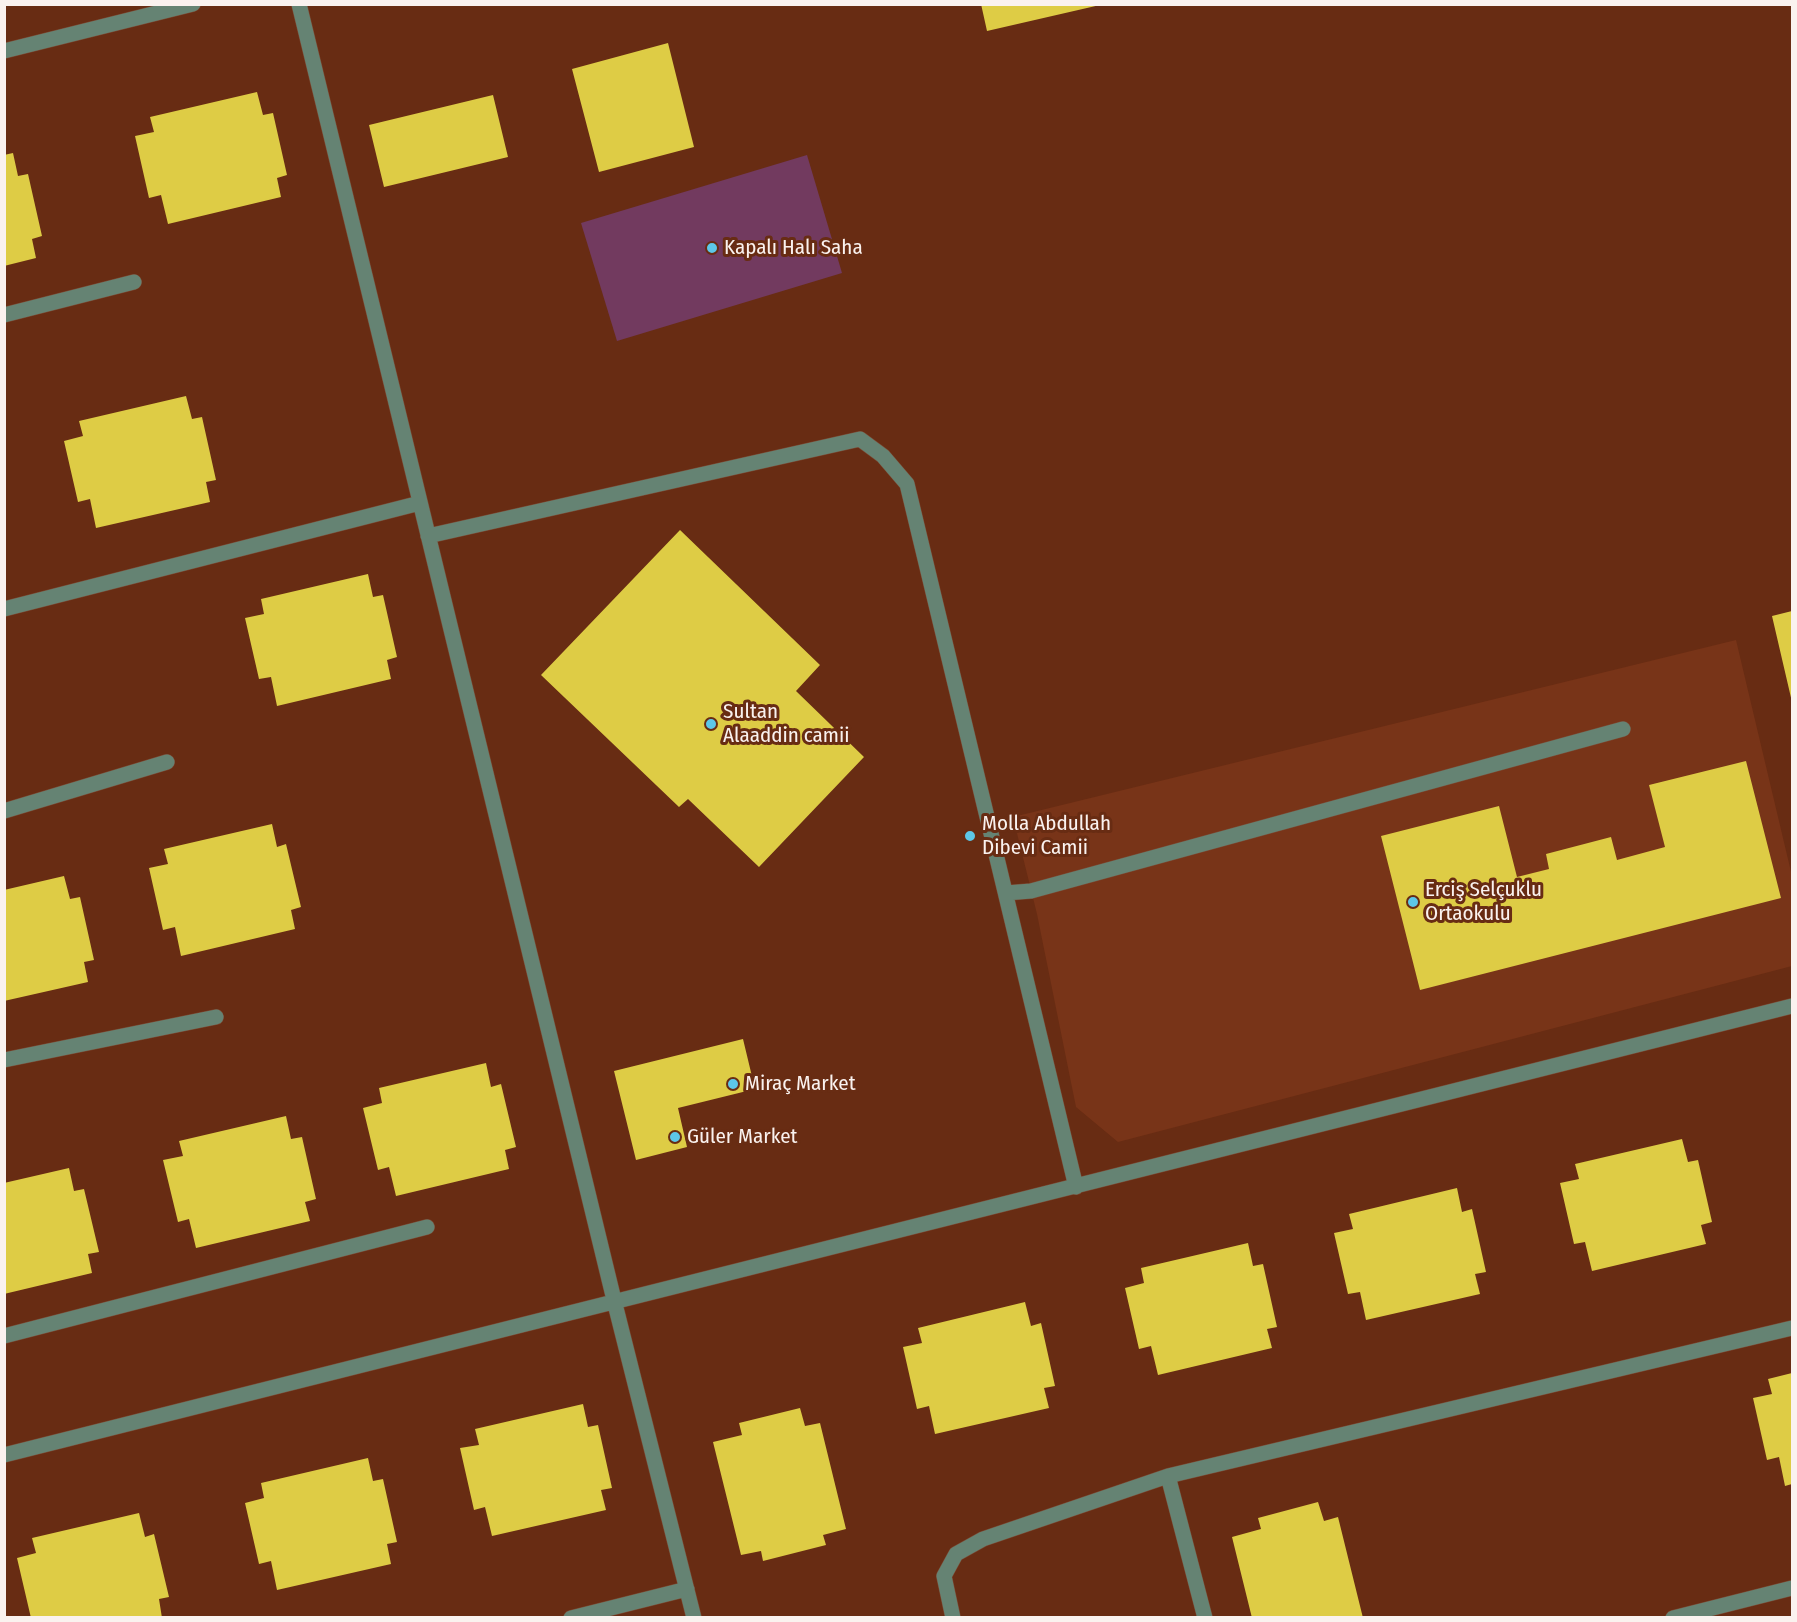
<!DOCTYPE html>
<html>
<head>
<meta charset="utf-8">
<style>
  body { margin:0 }
  #map { position:relative; width:1797px; height:1622px; overflow:hidden; background:#682c13; font-family:"Fira Sans Condensed",sans-serif }
  canvas { display:block }
  .frame { position:absolute; inset:0; border:6px solid #faf2ef; pointer-events:none }
</style>
</head>
<body>
<div id="map">
<canvas width="1797" height="1622"></canvas>
<div class="frame"></div>
</div>
<script>
const ctx = document.querySelector('canvas').getContext('2d');
ctx.lineJoin = 'round';
function fillPath(path, color) { ctx.fillStyle = color; ctx.fill(path, 'evenodd'); }
const toPath = rows => new Path2D(rows.map(r => 'M' + r).join(''));
function strokePath(path, color, width, dash) { ctx.strokeStyle = color; ctx.lineWidth = width; ctx.lineCap = dash ? 'butt' : 'round'; ctx.setLineDash(dash || []); ctx.stroke(path); }
function drawText(font, color, halo, rows, align = 'center') {
  ctx.font = font + ' "Fira Sans Condensed",sans-serif'; ctx.lineWidth = 6; ctx.setLineDash([]); ctx.textBaseline = 'middle'; ctx.strokeStyle = halo; ctx.fillStyle = color; for (const [text, x, y, turn = 0] of rows) {
    ctx.save(); ctx.translate(x, y); ctx.rotate((+turn || 0) * Math.PI / 180); ctx.textAlign = isNaN(turn) ? turn : align; if (halo) ctx.strokeText(text, 0, 0); ctx.fillText(text, 0, 0); ctx.restore();
  }
}
fillPath(toPath([
  [1736,640,1792,876,1792,966,1118,1142,1076,1107,1037,914,1013,817]
]), '#783418');
fillPath(toPath([
  [807,155,842,273,617,341,581,223]
]), '#723a5f');
fillPath(toPath([
  [981,4,1100,4,1100,5,987,31],
  [668,43,694,147,599,172,572,69],
  [257,92,263,115,273,113,287,175,277,178,281,197,168,224,161,195,149,198,135,136,154,132,150,117],
  [493,95,508,157,384,187,369,125],
  [13,153,18,176,28,174,42,236,32,239,36,258,4,266,4,155],
  [186,396,192,419,202,417,216,480,206,482,210,502,96,528,90,499,78,502,64,441,83,436,79,421],
  [680,530,820,665,796,691,864,757,759,867,688,799,679,807,541,675],
  [368,574,373,597,383,595,397,657,387,660,391,679,277,706,271,677,259,679,245,618,264,614,261,599],
  [1792,611,1792,702,1772,616],
  [1746,761,1781,898,1420,990,1381,836,1499,806,1517,877,1549,869,1546,854,1611,837,1617,860,1665,847,1649,785],
  [272,824,277,847,286,844,301,907,291,910,295,929,181,956,175,927,163,930,149,868,168,864,164,849],
  [64,876,70,899,80,897,94,960,84,962,88,982,4,1001,4,890],
  [743,1039,755,1089,678,1108,687,1147,636,1160,614,1071],
  [486,1063,491,1087,501,1084,516,1147,505,1150,509,1169,396,1196,389,1167,378,1170,363,1108,382,1103,379,1088],
  [286,1116,291,1139,302,1137,316,1199,305,1202,310,1221,196,1248,189,1219,178,1222,163,1160,183,1156,179,1141],
  [1682,1139,1688,1162,1698,1160,1712,1222,1701,1225,1706,1244,1592,1271,1585,1242,1574,1244,1560,1183,1579,1179,1575,1164],
  [69,1168,74,1191,84,1189,99,1252,88,1254,92,1273,4,1294,4,1183],
  [1457,1188,1462,1212,1472,1209,1486,1272,1475,1274,1480,1294,1366,1320,1360,1292,1348,1294,1334,1233,1353,1229,1349,1214],
  [1248,1243,1253,1266,1263,1264,1277,1327,1267,1329,1272,1348,1158,1375,1151,1346,1139,1349,1125,1288,1144,1283,1141,1268],
  [1025,1302,1031,1326,1041,1323,1055,1386,1044,1388,1049,1408,935,1434,929,1406,917,1409,903,1347,922,1343,918,1328],
  [1792,1373,1792,1484,1785,1486,1779,1457,1767,1460,1753,1398,1772,1394,1768,1379],
  [583,1404,588,1427,598,1425,612,1488,601,1490,606,1510,492,1536,485,1507,474,1510,460,1448,479,1445,475,1429],
  [800,1408,805,1426,820,1423,846,1529,823,1535,826,1545,763,1561,761,1551,741,1555,713,1442,742,1435,739,1423],
  [368,1458,373,1481,383,1479,397,1542,387,1544,391,1564,277,1590,271,1561,259,1564,245,1503,264,1498,261,1483],
  [1318,1502,1324,1521,1338,1517,1363,1618,1252,1618,1232,1537,1261,1529,1258,1518],
  [139,1513,145,1537,154,1534,169,1597,159,1599,162,1618,31,1618,17,1558,36,1553,32,1538]
]), '#decc45');
const minor = toPath([
  [299,4,615,1304,694,1618],
  [4,51,193,4],
  [4,315,134,282],
  [428,536,860,439,883,456,907,484,1076,1187],
  [4,609,420,503],
  [4,811,167,762],
  [1006,893,1031,891,1623,729],
  [4,1060,216,1017],
  [4,1336,427,1227],
  [4,1455,1792,1006],
  [1168,1476,1205,1618],
  [571,1618,687,1589],
  [953,1618,944,1576,956,1554,983,1539,1168,1476,1792,1328],
  [1673,1618,1792,1588]
]);
strokePath(minor, '#7c4832', 16);
strokePath(minor, '#658373', 15);
for (const [x, y, r, color] of [
  [712,248,6,"#5dc7e8"],
  [711,724,6,"#5dc7e8"],
  [970,836,6,"#5dc7e8"],
  [1413,902,6,"#5dc7e8"],
  [733,1084,6,"#5dc7e8"],
  [675,1137,6,"#5dc7e8"]
]) { const dot = new Path2D(); dot.arc(x, y, r, 0, 2 * Math.PI); ctx.fillStyle = color; ctx.fill(dot); strokePath(dot, '#682c13', 2); }
drawText('21px', '#faf2ef', '#682c13', [
  ["Kapalı Halı Saha",724,248],
  ["Sultan",723,712],
  ["Alaaddin camii",723,736],
  ["Molla Abdullah",982,824],
  ["Dibevi Camii",982,848],
  ["Erciş Selçuklu",1425,890],
  ["Ortaokulu",1425,914],
  ["Miraç Market",745,1084],
  ["Güler Market",687,1137]
], 'left');
</script>
</body>
</html>
